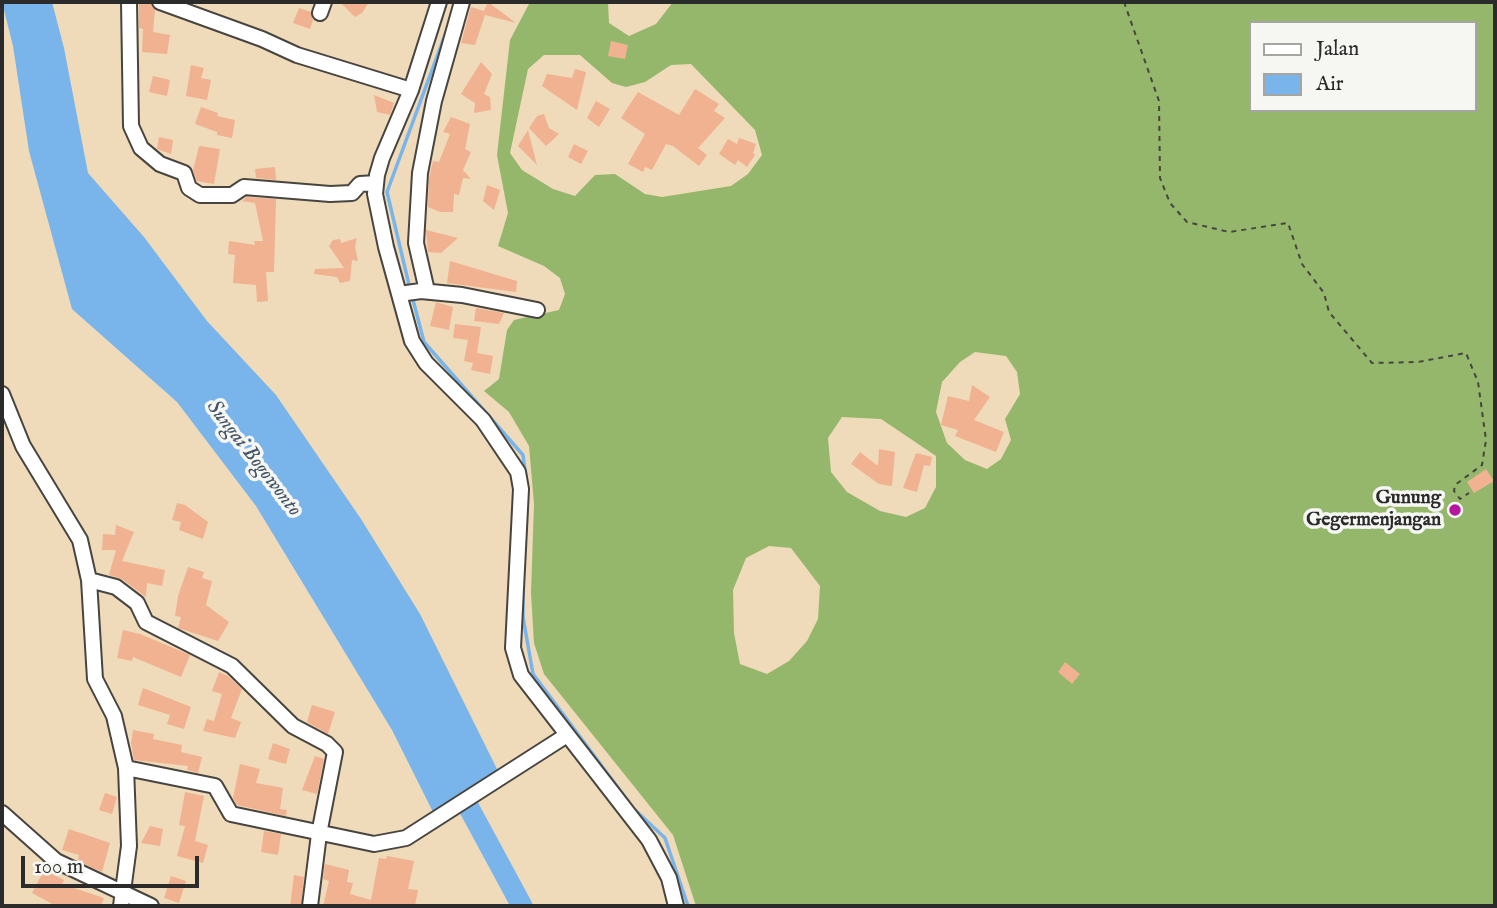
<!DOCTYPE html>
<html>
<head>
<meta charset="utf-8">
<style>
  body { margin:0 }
  #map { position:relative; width:1497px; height:908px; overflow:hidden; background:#efdbb9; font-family:"IM FELL English",serif }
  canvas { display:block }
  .frame { position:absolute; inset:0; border:4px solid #2b2b2b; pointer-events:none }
  .legend { position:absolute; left:1249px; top:21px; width:228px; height:91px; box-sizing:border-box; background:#f6f6f2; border:2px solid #a5a5a2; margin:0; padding:9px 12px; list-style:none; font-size:21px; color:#2b2b2b }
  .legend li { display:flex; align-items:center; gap:14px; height:35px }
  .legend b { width:35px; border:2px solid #a5a5a2 }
  .scale { position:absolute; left:21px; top:856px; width:178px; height:32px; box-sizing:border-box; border:4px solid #2b2b2b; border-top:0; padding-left:9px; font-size:21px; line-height:24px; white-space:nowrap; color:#2b2b2b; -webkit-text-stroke:5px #f6f6f2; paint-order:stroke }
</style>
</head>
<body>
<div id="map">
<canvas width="1497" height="908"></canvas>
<div class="frame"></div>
<ul class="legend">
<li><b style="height:9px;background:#fff"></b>Jalan</li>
<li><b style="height:19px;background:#79b5eb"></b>Air</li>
</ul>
<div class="scale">100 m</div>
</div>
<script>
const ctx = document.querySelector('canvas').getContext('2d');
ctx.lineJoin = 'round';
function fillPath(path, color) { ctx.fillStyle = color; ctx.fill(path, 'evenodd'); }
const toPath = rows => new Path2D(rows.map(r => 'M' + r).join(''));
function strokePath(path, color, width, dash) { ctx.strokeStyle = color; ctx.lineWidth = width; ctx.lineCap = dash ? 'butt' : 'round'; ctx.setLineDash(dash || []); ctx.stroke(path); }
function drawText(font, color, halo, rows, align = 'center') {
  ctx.font = font + ' "IM FELL English",serif'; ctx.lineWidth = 7; ctx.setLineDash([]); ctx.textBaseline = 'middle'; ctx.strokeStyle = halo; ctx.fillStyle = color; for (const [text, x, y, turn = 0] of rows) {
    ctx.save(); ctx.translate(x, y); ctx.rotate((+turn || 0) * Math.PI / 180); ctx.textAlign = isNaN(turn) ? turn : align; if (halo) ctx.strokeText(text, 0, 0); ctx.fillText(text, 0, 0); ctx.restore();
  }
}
fillPath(toPath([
  [530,2,608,2,609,23,629,36,656,24,673,2,1495,2,1495,906,696,906,673,835,544,674,534,643,531,593,534,504,529,446,509,412,484,391,499,379,507,330,514,320,559,310,565,294,560,278,544,266,498,246,508,213,497,155,510,40],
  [1250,23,1474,23,1474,110,1250,110],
  [544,55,580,55,612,83,626,87,645,82,671,65,691,64,755,130,762,155,748,174,731,186,662,197,645,194,615,174,595,175,575,196,553,189,522,170,510,153,528,69],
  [975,352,1006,356,1017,372,1020,394,1005,419,1011,440,1001,459,987,469,965,460,947,443,936,412,942,382,960,362],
  [842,417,881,419,936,456,936,487,925,508,906,517,880,511,847,492,831,472,828,438],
  [769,546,791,548,820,586,818,619,807,641,789,661,767,674,740,664,734,633,733,590,746,558]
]), '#94b76c');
fillPath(toPath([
  [2,2,52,2,64,48,88,173,144,237,207,321,276,395,361,519,420,614,498,771,433,812,392,730,256,506,177,402,72,309,29,151,13,46]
]), '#79b5eb');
strokePath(toPath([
  [410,289,387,192,449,24],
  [412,296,424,342,523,455,527,487],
  [523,579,523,617,533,674,628,801],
  [635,810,665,838,688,906]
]), '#79b5eb', 3.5);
strokePath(toPath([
  [455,782,522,906]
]), '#79b5eb', 21);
fillPath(toPath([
  [340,2,369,2,362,13,355,17],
  [488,2,516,23,485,15,475,45,461,43,471,7,484,11],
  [139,3,151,4,155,10,153,32,170,35,167,54,142,52,143,29,139,28],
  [299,8,311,12,313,20,310,29,293,23],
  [611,41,628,45,625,59,608,56],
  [481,62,492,74,484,94,490,97,491,110,474,113,475,103,461,94],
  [191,65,204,68,201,78,211,80,207,100,186,96],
  [575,69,586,72,577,110,542,86,547,74,572,78],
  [153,76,170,80,167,96,149,92],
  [695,89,719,104,714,111,725,118,698,148,707,155,699,166,673,146,666,144,652,170,645,167,643,172,628,164,645,134,621,118,638,92,679,115],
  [374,95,394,103,390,115,377,112],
  [596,101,610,109,599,127,587,118],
  [201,107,218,113,217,116,235,120,232,138,217,135,217,132,195,124],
  [544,114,549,128,559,134,546,146,529,128,537,116],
  [451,117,470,124,465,149,471,152,463,170,471,179,463,178,459,195,454,194,453,212,440,212,428,207,429,179,433,161,439,162,450,134,443,132],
  [528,130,537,165,518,146],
  [159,137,173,140,171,154,157,149],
  [739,138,756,144,753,153,755,155,747,167,738,160,735,165,719,154,728,139,737,144],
  [574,144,588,151,581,164,568,157],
  [199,146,220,149,214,184,197,181,193,171],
  [275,167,276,180,256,178,255,169],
  [487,185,500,190,494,210,483,201],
  [247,197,276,199,274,272,266,272,268,301,257,302,256,285,233,283,235,255,228,254,229,241,255,245,254,241,263,241,255,203,242,201],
  [426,230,458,238,441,253,428,252],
  [357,238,355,247,358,261,352,260,350,281,340,283,337,277,314,274,315,269,344,268,329,246,333,240,340,239,341,243],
  [450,261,517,281,516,292,447,283],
  [436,302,453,307,449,330,430,326],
  [476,308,504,313,499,324,474,321],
  [455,324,481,327,477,353,493,356,490,374,471,370,473,363,464,361,468,340,453,338],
  [972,385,990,397,974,420,1004,432,996,452,955,436,958,430,941,425,948,396,969,401],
  [879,449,895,452,892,486,879,484,851,464,860,452,878,466],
  [916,453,932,457,930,466,924,465,917,492,903,488],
  [1486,469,1494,481,1474,493,1467,482],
  [177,503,185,505,208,522,203,539,179,530,181,522,172,520],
  [116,525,134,532,122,561,165,570,162,586,147,583,146,597,122,579,109,575,116,550,102,550,103,534,115,535],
  [188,567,204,572,202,578,212,581,206,605,229,622,218,641,178,628,181,617,175,616,178,596],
  [123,630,140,634,190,655,181,677,133,657,132,661,117,658],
  [1065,662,1080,674,1072,684,1058,672],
  [219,672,228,676,242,689,231,718,241,722,235,738,203,731,207,719,214,721,222,694,212,691],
  [143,688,191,707,184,729,167,724,170,715,138,705],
  [312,705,335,712,328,734,307,722],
  [133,730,154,734,153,739,182,745,181,752,202,757,198,773,187,770,188,766,134,760,131,743],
  [273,743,290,749,286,764,268,759],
  [315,756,324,759,317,794,302,790],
  [240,764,260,769,256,783,283,788,280,809,287,810,286,816,237,805,233,798],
  [185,792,204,796,195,841,208,845,203,863,177,856,185,826,179,825],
  [105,793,117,797,112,814,99,810],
  [150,826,163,829,160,846,141,843],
  [69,829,110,843,102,872,78,861,79,855,62,850],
  [264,831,281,834,278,855,261,852],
  [387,856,414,861,408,889,418,890,415,906,323,906,329,881,323,879,325,864,349,870,347,882,353,883,350,894,371,900,379,858,386,859],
  [44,870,64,880,62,884,104,898,101,906,56,906,32,893],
  [294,875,304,877,301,906,290,906],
  [171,876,186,881,179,903,164,898]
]), '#f0b291');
const minor = toPath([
  [129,2,131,126,141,148,160,164,184,173,189,188,200,195,232,195,244,187,330,194,352,193,360,184,376,183],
  [160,2,262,39,297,55,411,90],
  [439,2,411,90,382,158,377,175,375,194,386,247,412,341,426,363,483,420,518,472,521,489,513,648,521,675,649,840,669,878,676,906],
  [320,13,324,2],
  [427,291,416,243,420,173,434,101,462,2],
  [399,294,421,291,462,295,537,310],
  [2,394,23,446,80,540,89,580,95,679,114,716,126,768],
  [89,580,116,587,137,603,146,622,232,666,293,726,327,744,335,752,319,834,310,906],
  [2,813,56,861,151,906],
  [121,906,129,846,126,768,215,786,231,814,374,844,406,838,567,735]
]);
strokePath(minor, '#484540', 18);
strokePath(toPath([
  [1124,2,1159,101,1160,178,1170,203,1187,222,1229,232,1288,223,1302,264,1324,293,1329,312,1372,363,1418,362,1466,353,1478,382,1486,440,1482,465,1455,485,1454,491,1460,499,1469,493]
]), '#484540', 2, [5, 5]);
strokePath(minor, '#fff', 14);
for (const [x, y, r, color] of [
  [1455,510,7,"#b5179e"]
]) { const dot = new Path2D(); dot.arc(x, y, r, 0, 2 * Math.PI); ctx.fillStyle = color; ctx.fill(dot); strokePath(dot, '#f6f6f2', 2.5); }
drawText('bold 19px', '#2b2b2b', '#f6f6f2', [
  ["Gunung",1441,499],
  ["Gegermenjangan",1441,521]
], 'right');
drawText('italic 21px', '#425465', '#f6f6f2', [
  ["Sungai Bogowonto",253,459,52]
]);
</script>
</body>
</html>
